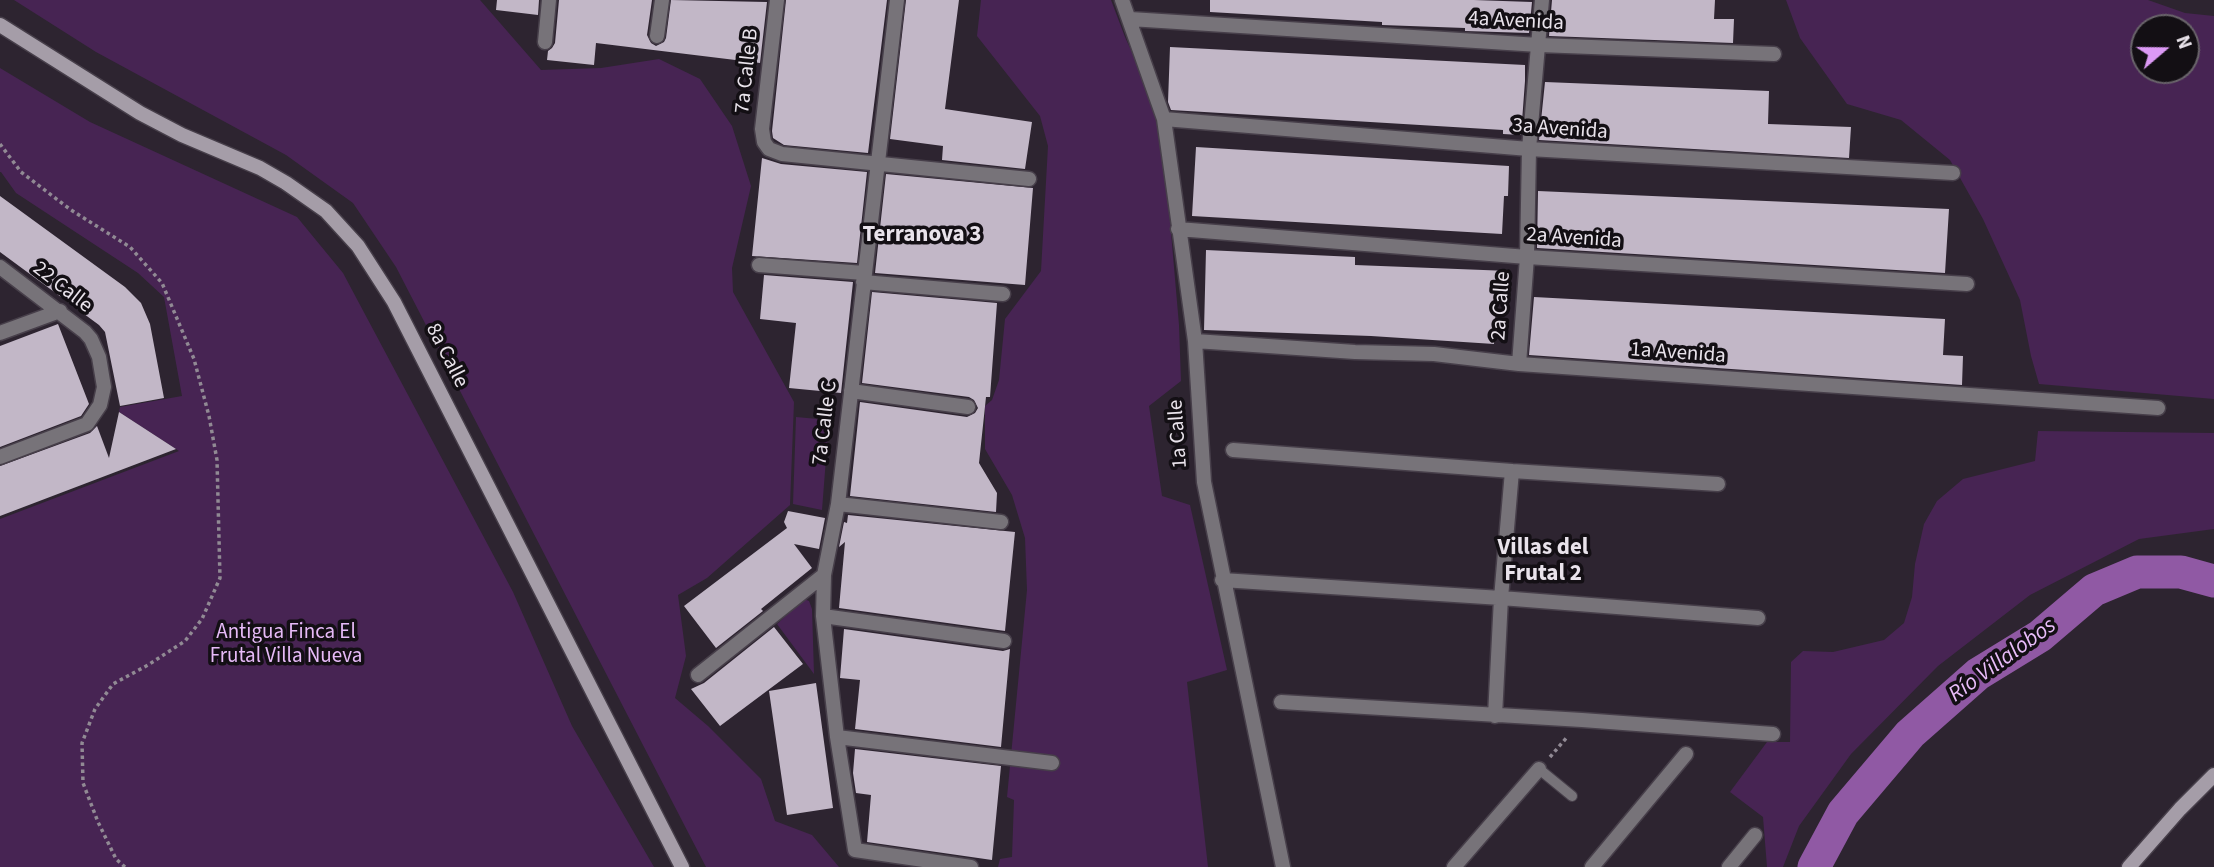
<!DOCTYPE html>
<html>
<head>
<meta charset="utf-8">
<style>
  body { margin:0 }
  #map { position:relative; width:2214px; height:867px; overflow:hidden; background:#2d2430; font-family:"Source Sans 3",sans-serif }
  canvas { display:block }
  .north { position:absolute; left:2130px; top:14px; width:70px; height:70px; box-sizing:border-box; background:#130f14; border:2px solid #69646a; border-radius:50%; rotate:70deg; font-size:19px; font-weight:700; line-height:28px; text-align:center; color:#e9e3eb }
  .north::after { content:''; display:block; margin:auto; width:24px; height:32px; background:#dc99f5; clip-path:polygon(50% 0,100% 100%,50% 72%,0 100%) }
</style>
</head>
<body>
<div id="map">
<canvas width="2214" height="867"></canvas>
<div class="north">N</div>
</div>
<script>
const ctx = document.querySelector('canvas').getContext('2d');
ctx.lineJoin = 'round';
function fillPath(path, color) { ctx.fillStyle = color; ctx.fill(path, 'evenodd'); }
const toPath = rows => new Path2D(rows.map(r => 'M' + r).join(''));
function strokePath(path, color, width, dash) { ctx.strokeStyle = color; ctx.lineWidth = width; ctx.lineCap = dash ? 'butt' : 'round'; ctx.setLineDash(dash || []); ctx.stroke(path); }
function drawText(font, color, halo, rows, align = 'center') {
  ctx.font = font + ' "Source Sans 3",sans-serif'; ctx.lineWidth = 7; ctx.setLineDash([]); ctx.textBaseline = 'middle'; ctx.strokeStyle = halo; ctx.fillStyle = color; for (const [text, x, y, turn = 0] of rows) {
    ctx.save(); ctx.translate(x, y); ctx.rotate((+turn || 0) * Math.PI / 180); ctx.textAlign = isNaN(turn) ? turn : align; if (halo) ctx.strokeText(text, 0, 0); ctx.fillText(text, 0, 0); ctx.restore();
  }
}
fillPath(toPath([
  [14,0,480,0,541,70,601,68,659,59,700,79,732,126,751,186,732,268,733,292,794,402,790,505,707,578,678,595,686,656,675,698,708,726,761,779,775,821,812,835,839,867,706,867,396,267,353,203,286,155,96,52],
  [981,0,1111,0,1125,37,1157,107,1166,175,1172,244,1179,325,1181,381,1149,406,1162,496,1190,505,1227,670,1187,682,1208,867,998,867,1000,859,1012,857,1014,800,1007,797,1027,590,1025,538,1012,495,985,449,985,406,992,400,999,380,1005,319,1041,271,1048,146,1040,116,977,36],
  [1786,0,2148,0,2185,13,2214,16,2214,399,2039,384,2031,356,2020,300,1983,219,1950,160,1901,120,1847,104,1800,38],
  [2144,28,2186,28,2186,70,2144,70],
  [0,68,90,122,297,217,343,273,513,592,572,726,654,867,0,867,0,519,179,451,119,412,120,407,182,396,164,297,138,273,16,193,1,172,0,172],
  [796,417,829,420,822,510,793,504],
  [2038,431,2214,433,2214,529,2139,539,2030,595,1938,666,1851,754,1799,826,1783,867,1767,867,1763,817,1730,792,1767,742,1790,742,1791,662,1803,651,1833,652,1884,640,1904,623,1912,597,1915,564,1924,524,1937,501,1963,479,2035,461],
  [804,599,809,601,812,609,814,674,777,624]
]), '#472453');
strokePath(toPath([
  [1814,867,1843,813,1910,734,1978,674,2040,636,2094,590,2137,572,2181,572,2214,581]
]), '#9059a4', 33);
fillPath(toPath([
  [497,0,539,0,538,15,496,10],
  [559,0,652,0,647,35,651,43,656,46,664,42,666,38,671,0,767,2,760,63,596,43,594,65,547,60,548,51,552,48,555,43],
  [786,0,887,0,868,153,784,145,773,138,772,131],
  [906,0,959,0,945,109,1032,122,1025,169,942,160,943,146,890,139],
  [1210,0,1474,0,1532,2,1529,33,1465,31,1465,28,1382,25,1382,22,1210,12],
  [1552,0,1715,0,1714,19,1734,19,1733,43,1549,36],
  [1170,47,1525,65,1525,81,1521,135,1503,134,1503,130,1171,110,1168,102],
  [1545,82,1769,91,1768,124,1851,127,1849,158,1539,140],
  [1196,147,1509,166,1508,196,1504,196,1502,234,1192,216],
  [762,158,781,164,867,172,857,263,752,256],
  [886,174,1033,188,1025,285,875,273],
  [1538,191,1949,209,1945,273,1537,248],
  [0,196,125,287,141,303,150,324,164,398,120,406,105,332,99,325,0,252],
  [1206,250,1355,257,1355,265,1509,271,1507,302,1496,301,1494,344,1371,336,1204,330],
  [764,275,853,282,841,393,789,388,796,323,760,319],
  [872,292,997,303,990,397,986,397,979,463,997,493,996,512,850,496,860,402,967,417,975,413,978,408,974,400,969,397,862,383],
  [1534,297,1945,319,1943,355,1963,356,1962,385,1529,355],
  [58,324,89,404,81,416,0,447,0,346],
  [119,412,176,449,0,516,0,466,90,433,97,426,109,458],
  [788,511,825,518,819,549,794,544,812,568,761,609,763,611,716,648,684,606,787,528,784,522],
  [848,515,1015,532,1005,631,839,608,845,542,839,547,844,522,847,523],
  [774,627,803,664,720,726,691,689,704,683],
  [844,629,1003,651,1010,649,1001,747,855,729,860,680,840,678],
  [816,683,833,808,787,815,769,691],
  [855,749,1001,766,992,860,867,842,871,795,856,793,853,773]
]), '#c2b7c7');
const service = toPath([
  [1539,769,1572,796]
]);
const minor = toPath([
  [777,0,762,129,764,142,769,149,782,154,1029,179],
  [897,0,838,504,824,575,823,616,837,737,855,850,971,867],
  [1122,0,1164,119,1195,341,1204,482,1283,867],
  [1130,19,1539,45,1774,54],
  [657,36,662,0],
  [545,42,549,0],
  [1164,119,1529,149,1953,173],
  [1178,229,1527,257,1967,284],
  [759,265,864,273],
  [0,267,85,332,91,339,99,357,104,387,100,405,87,424,0,457],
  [863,282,1003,294],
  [0,333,60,311],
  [1195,341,1355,352,1434,354,1519,364,2158,408],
  [1519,364,1527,257,1529,149,1542,0],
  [851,391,968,407],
  [1233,450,1512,471,1718,484],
  [838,504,1001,522],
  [1222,580,1501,598,1758,618],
  [823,616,1004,641],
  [698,675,824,575],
  [1281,702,1582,720,1773,734],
  [1495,716,1501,598,1512,471],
  [837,737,1052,763],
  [1454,867,1539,769],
  [1592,867,1686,754],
  [1729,867,1755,835]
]);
const secondary = toPath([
  [0,25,140,113,182,135,260,168,286,183,326,211,358,246,394,302,682,867],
  [2129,867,2180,809,2214,775]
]);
strokePath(service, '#473f4a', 12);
strokePath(minor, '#473f4a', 17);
strokePath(secondary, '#473f4a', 17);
strokePath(toPath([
  [0,144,21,172,71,210,130,247,162,283,194,359,209,416,217,460,220,578,202,619,185,641,148,665,113,684,95,709,82,743,83,783,98,822,116,859,125,867],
  [1550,757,1568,736]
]), '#918a94', 3.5, [3.5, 3.5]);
strokePath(service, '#777379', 10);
strokePath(minor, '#777379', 14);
strokePath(secondary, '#a59da8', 14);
drawText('21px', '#e9e3eb', '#130f14', [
  ["4a Avenida",1516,22,3],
  ["7a Calle B",748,71,-84],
  ["3a Avenida",1560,130,4],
  ["2a Avenida",1574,239,4],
  ["22 Calle",62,288,38],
  ["2a Calle",1502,306,-86],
  ["1a Avenida",1678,354,4],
  ["8a Calle",446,356,63],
  ["7a Calle C",826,423,-83],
  ["1a Calle",1179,434,-94]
]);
drawText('21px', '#e6baf7', '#130f14', [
  ["Antigua Finca El",286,633],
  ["Frutal Villa Nueva",286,657]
]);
drawText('bold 23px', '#e9e3eb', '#130f14', [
  ["Terranova 3",922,236],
  ["Villas del",1543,549],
  ["Frutal 2",1543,575]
]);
drawText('italic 23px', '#e8bcf9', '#130f14', [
  ["Río Villalobos",2003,661,-36]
]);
</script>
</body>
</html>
